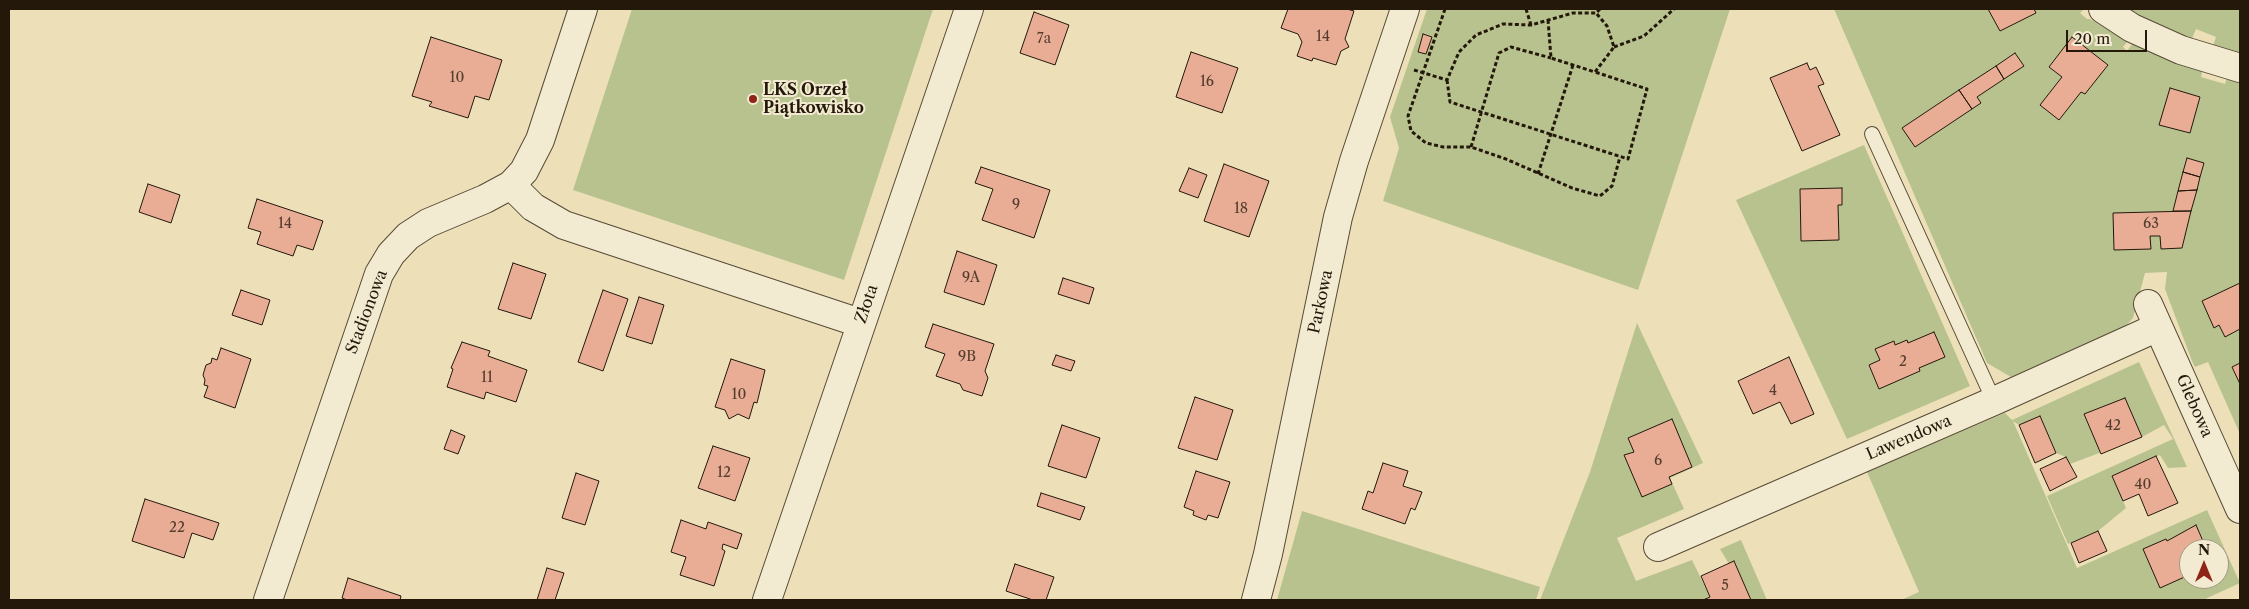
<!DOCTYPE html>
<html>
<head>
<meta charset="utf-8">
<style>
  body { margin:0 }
  #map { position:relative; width:2249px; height:609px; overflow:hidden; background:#ede0b8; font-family:"Libre Caslon Text",serif }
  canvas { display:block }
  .frame { position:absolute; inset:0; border:10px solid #24180b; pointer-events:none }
  .north { position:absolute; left:2179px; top:539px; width:50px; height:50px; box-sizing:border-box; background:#f3ebd1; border:1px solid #a09782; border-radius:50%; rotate:0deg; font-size:14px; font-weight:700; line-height:20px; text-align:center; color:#24180b }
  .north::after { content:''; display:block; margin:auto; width:18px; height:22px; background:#8f2418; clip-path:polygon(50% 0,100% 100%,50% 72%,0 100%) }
  .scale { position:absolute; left:2066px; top:30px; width:81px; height:22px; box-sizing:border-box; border:2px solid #24180b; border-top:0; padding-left:6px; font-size:15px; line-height:18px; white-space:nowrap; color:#24180b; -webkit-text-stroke:4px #f3ebd1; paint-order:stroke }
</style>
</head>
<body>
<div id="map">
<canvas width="2249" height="609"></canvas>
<div class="frame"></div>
<div class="north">N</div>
<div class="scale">20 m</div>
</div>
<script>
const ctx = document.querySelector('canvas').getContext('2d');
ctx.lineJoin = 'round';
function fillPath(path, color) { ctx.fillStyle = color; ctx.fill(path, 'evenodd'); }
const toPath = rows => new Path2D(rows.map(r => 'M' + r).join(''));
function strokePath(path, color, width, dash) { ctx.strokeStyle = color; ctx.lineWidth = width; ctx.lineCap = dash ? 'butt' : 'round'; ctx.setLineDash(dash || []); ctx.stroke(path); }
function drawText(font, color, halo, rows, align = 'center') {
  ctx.font = font + ' "Libre Caslon Text",serif'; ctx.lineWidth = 4; ctx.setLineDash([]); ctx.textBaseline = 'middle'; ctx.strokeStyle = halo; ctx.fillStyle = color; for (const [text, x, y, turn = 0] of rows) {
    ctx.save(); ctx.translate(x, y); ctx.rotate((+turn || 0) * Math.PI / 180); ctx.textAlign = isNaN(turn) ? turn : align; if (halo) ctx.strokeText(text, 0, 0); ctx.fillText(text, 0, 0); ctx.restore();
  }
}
fillPath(toPath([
  [632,9,933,9,844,280,573,190],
  [1427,9,1730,9,1638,290,1383,201,1399,148,1390,117],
  [1834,9,2084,9,2080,13,2087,19,2090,19,2128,41,2123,47,2127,51,2133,43,2203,68,2201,77,2225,84,2228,75,2240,78,2240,434,2208,362,2195,367,2192,361,2165,289,2167,272,2145,273,2133,318,2122,330,2011,377,1987,363],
  [2120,9,2240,9,2240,56,2212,49,2216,37,2196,29,2191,41],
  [1864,145,1970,386,1847,439,1736,200],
  [1637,323,1703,463,1670,478,1684,509,1617,538,1636,581,1692,560,1710,597,1703,600,1540,600,1590,472],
  [2139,362,2187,467,2168,468,2160,455,2112,476,2126,508,2098,531,2068,544,2047,496,2173,439,2164,425,2142,437,2070,464,2066,457,2056,453,2040,417,2019,425,2013,421,2077,568,2207,510,2240,583,2203,600,1901,600,1919,592,1867,472,2005,413,2012,420],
  [2189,549,2219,549,2219,579,2189,579],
  [1302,511,1540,587,1536,600,1277,600],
  [1741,540,1767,600,1751,600,1734,562,1729,564,1720,549]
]), '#b8c28f');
const building = toPath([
  [1288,9,1347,9,1354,11,1345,39,1349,47,1341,51,1336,65,1313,58,1312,61,1297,56,1302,42,1298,34,1281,28,1288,9],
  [1988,9,2034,9,2036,13,2000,31,1988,9],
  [1034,12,1069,25,1055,65,1020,53,1034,12],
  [1423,34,1432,37,1426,54,1418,52,1423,34],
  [431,37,502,60,489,100,475,96,468,118,429,106,432,102,412,96,431,37],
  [2072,37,2108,65,2085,94,2081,92,2059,120,2040,105,2062,77,2049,67,2072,37],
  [1191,52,1238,68,1222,113,1176,97,1191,52],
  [2015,53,2024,66,2004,79,1996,66,2015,53],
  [1807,63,1810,70,1816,67,1824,84,1818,86,1840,135,1802,151,1770,78,1807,63],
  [1996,66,2004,79,1977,97,1981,103,1972,109,1959,90,1996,66],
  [2170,88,2200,97,2190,133,2159,125,2170,88],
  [1959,90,1972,109,1915,147,1902,128,1959,90],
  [2187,158,2204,163,2200,177,2183,172,2187,158],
  [1224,164,1269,181,1249,237,1204,221,1224,164],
  [981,167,1050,190,1034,238,982,220,993,189,975,183,981,167],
  [1189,168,1207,175,1198,198,1179,191,1189,168],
  [2183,172,2200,177,2197,190,2178,191,2183,172],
  [148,184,180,195,171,223,139,212,148,184],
  [1842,188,1842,205,1838,205,1839,240,1801,241,1800,189,1842,188],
  [2197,190,2191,211,2173,211,2178,191,2197,190],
  [257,199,323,221,313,250,297,245,293,256,257,244,261,232,248,228,257,199],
  [2191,211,2182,248,2161,249,2160,236,2150,236,2151,249,2114,250,2113,213,2191,211],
  [957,251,997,265,984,305,944,292,957,251],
  [513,263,546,274,531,319,498,309,513,263],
  [1063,278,1094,288,1089,304,1058,294,1063,278],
  [2240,283,2240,329,2225,337,2219,325,2214,328,2202,301,2240,283],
  [241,290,270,300,262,325,232,315,241,290],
  [603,290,628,299,603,371,578,362,603,290],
  [639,297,664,305,652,344,626,336,639,297],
  [933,324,994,344,985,371,988,378,982,396,963,390,960,384,936,376,945,354,925,347,933,324],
  [1934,332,1945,357,1919,368,1920,371,1879,389,1869,365,1880,360,1875,349,1894,341,1895,345,1907,340,1908,343,1934,332],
  [462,342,490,351,488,356,527,370,516,402,486,392,484,399,447,387,453,369,451,368,462,342],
  [221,348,251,359,235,408,204,397,208,386,204,385,205,380,203,375,206,365,211,363,212,358,217,360,221,348],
  [1056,355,1075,361,1071,371,1052,365,1056,355],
  [1789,357,1814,414,1791,424,1780,402,1753,414,1738,381,1789,357],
  [731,359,765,370,757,403,754,402,749,419,738,414,729,419,725,410,715,407,731,359],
  [2240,363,2240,384,2232,367,2240,363],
  [1195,397,1233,410,1217,460,1178,448,1195,397],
  [2125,398,2142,437,2101,454,2084,414,2125,398],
  [2040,416,2056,453,2035,463,2019,425,2040,416],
  [1672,419,1692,467,1669,477,1672,484,1642,497,1624,455,1634,452,1628,438,1672,419],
  [1062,425,1100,438,1086,478,1048,466,1062,425],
  [451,430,465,436,458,454,444,449,451,430],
  [713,446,750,458,735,501,698,488,713,446],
  [2156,456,2178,503,2148,516,2139,494,2123,501,2112,476,2156,456],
  [2066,457,2077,477,2050,491,2040,469,2066,457],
  [1383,463,1408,471,1403,486,1422,492,1415,510,1411,508,1405,524,1362,509,1368,491,1373,493,1383,463],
  [1196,471,1230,482,1218,518,1208,515,1206,520,1193,515,1194,511,1184,507,1196,471],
  [576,473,599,481,585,525,562,518,576,473],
  [1041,493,1085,507,1080,520,1037,506,1041,493],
  [145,499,219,523,213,540,192,533,184,558,132,541,145,499],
  [681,520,706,529,708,522,742,534,737,549,723,544,722,549,725,551,714,586,680,575,686,557,671,552,681,520],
  [2196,525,2206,548,2189,549,2189,575,2160,588,2143,549,2166,539,2167,541,2196,525],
  [2098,531,2107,551,2079,563,2071,543,2098,531],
  [1734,561,1751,600,1703,600,1710,597,1701,576,1734,561],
  [1015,564,1054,577,1046,600,1033,600,1006,591,1015,564],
  [547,568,564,573,555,600,537,600,547,568],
  [348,578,401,596,400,600,347,600,342,598,348,578]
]);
fillPath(building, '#e9ad96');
strokePath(building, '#24180b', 1);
const lane = toPath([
  [1872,134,1994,401]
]);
const street = toPath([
  [2103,9,2132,28,2181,50,2240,68],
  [511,185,533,207,564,225,860,323],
  [2148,304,2240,509],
  [1658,547,1994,401,2158,327],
  [268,600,379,274,391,254,408,236,428,223,485,199,511,185,524,171,540,140,583,9],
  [767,600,969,9],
  [1256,600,1268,554,1338,217,1354,161,1405,9]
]);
strokePath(lane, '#564a36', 16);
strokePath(street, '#564a36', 30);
strokePath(toPath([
  [1445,9,1408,116,1411,131,1426,143,1443,147,1471,147,1506,159,1572,188,1600,196,1612,186,1620,157],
  [1526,9,1531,25],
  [1548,20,1551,58,1595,72,1614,47,1607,26,1596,13],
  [1614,47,1644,36,1674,9],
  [1414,70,1447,80,1459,52,1476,35,1503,24,1531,25,1573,13,1596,13,1600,9],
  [1447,80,1450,102,1628,159,1647,89,1595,72],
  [1471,147,1499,53,1511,47,1551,58],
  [1538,174,1573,65]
]), '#24180b', 3, [4, 2.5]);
strokePath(lane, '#f3ebd1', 14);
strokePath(street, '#f3ebd1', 28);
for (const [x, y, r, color] of [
  [753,99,5,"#8f2418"]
]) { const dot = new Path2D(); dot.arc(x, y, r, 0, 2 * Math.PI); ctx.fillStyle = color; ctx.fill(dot); strokePath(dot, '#f3ebd1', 2); }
drawText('14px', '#553d2e', null, [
  ["14",1323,37],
  ["7a",1044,39],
  ["10",457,78],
  ["16",1207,82],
  ["9",1016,205],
  ["18",1241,209],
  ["14",285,224],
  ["63",2151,224],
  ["9A",971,278],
  ["9B",967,357],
  ["2",1903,362],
  ["11",487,378],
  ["4",1773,391],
  ["10",739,395],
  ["42",2113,426],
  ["6",1658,461],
  ["12",724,473],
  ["40",2143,485],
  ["22",177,528],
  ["5",1725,586]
]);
drawText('bold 16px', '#24180b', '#f3ebd1', [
  ["LKS Orzeł",763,90],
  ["Piątkowisko",763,108]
], 'left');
drawText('16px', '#24180b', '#f3ebd1', [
  ["Parkowa",1321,302,-78],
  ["Złota",867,304,-71],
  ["Stadionowa",367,312,-69],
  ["Glebowa",2194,406,66],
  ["Lawendowa",1909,438,-23]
]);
</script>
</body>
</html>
